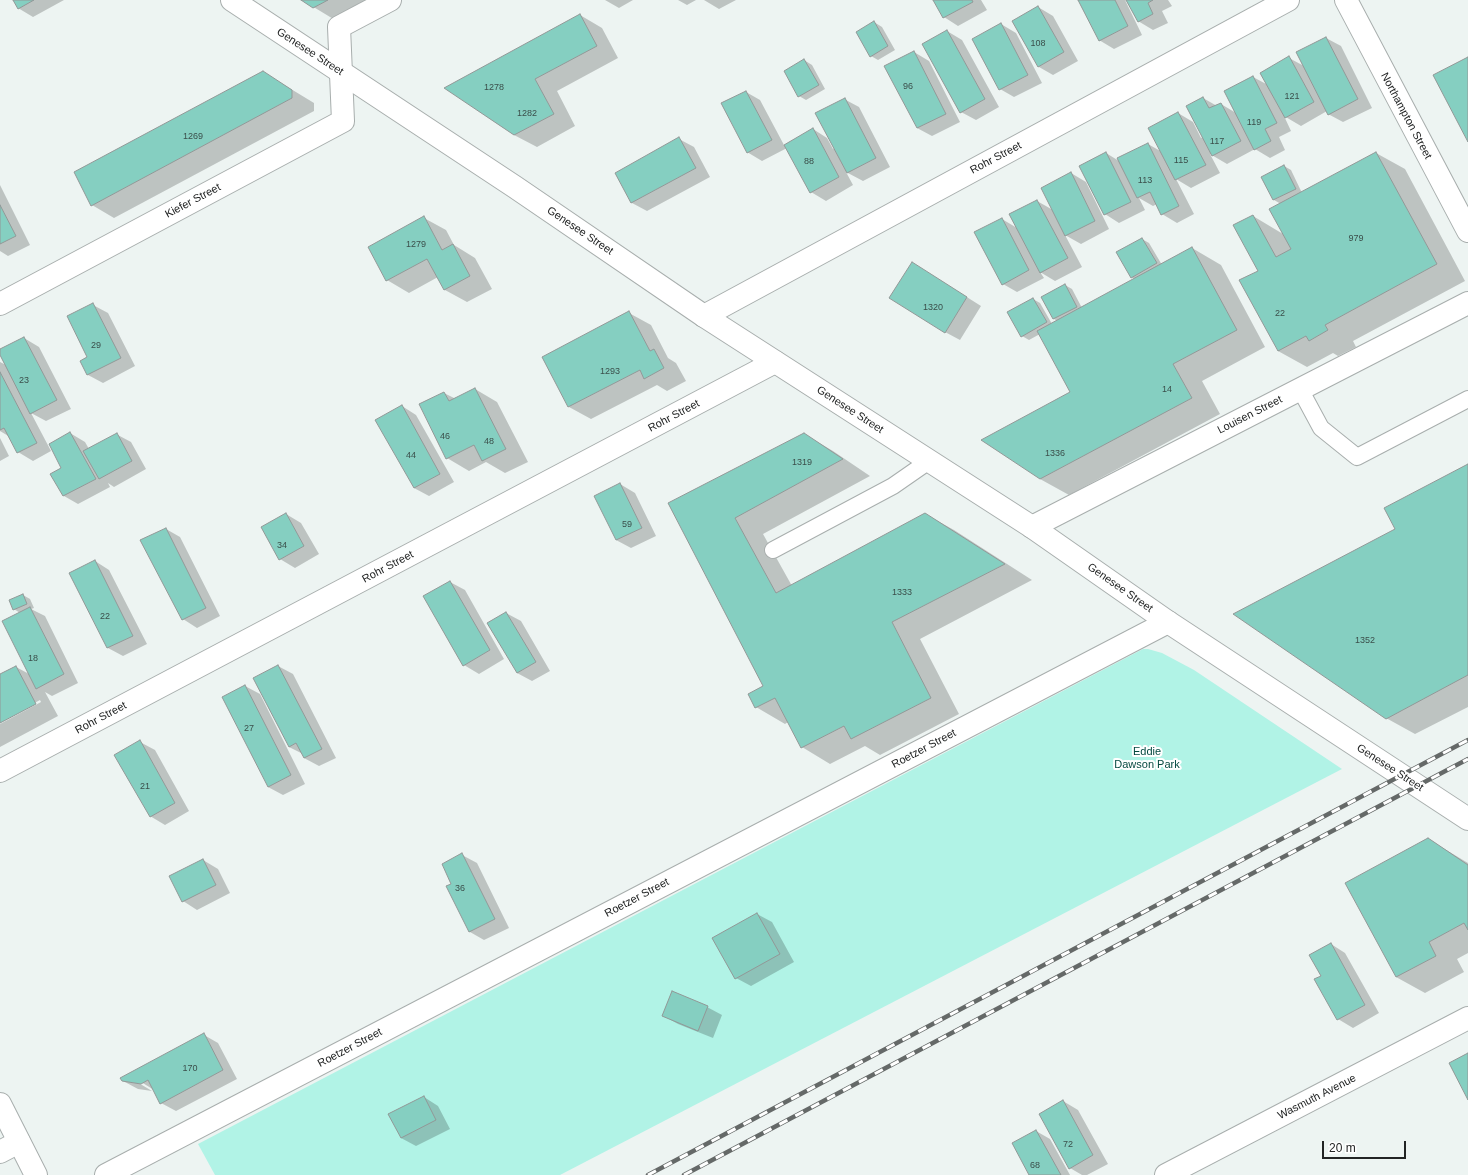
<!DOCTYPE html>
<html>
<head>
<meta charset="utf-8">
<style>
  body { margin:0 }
  #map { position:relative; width:1468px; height:1175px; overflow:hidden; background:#edf4f2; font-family:Helvetica,sans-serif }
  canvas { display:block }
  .scale { position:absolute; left:1322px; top:1141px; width:84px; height:18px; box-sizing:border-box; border:2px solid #222424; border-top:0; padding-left:5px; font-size:12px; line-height:14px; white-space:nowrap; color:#222424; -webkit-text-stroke:3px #fff; paint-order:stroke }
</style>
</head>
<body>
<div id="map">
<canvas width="1468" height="1175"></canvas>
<div class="scale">20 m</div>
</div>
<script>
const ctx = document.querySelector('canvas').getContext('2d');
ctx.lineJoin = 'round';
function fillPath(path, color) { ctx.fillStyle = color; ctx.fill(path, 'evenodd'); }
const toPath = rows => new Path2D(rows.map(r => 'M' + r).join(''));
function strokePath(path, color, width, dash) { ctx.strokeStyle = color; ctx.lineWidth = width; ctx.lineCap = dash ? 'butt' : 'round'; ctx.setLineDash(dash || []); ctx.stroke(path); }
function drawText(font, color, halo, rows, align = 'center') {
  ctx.font = font + ' Helvetica,sans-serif'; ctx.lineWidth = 4; ctx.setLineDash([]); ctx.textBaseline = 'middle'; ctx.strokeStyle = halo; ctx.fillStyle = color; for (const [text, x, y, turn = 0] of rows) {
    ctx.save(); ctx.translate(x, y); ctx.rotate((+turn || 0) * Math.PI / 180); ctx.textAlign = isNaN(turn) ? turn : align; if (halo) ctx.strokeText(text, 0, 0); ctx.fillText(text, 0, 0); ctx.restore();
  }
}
fillPath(toPath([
  [1143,649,1148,649,1162,653,1194,670,1342,769,560,1175,215,1175,198,1144]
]), '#b1f3e6');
fillPath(toPath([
  [14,0,64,0,33,17,18,8],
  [302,0,372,0,335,20],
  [605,0,633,0,619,8],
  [678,0,696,0,687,5],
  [704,0,736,0,719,9],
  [934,0,981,0,987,10,958,26,944,17],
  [1079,0,1125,0,1142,35,1114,49,1099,40],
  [1127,0,1168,0,1172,6,1162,11,1168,23,1153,30,1138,21],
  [1038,7,1053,16,1078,61,1053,75,1039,67,1013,22],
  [580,15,602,28,618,58,557,91,575,126,537,147,514,135,445,88],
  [874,22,882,27,895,50,878,60,871,56],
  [1001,24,1016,33,1042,83,1014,97,1000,89],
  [947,31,962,40,999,107,976,120,961,112],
  [1326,38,1341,46,1372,108,1343,122,1328,114,1327,111,1301,126,1284,116,1291,131,1279,137,1285,150,1270,158,1255,149,1227,164,1210,154,1220,173,1191,188,1176,179,1194,214,1177,223,1162,214,1157,204,1153,206,1139,198,1145,210,1119,223,1105,214,1106,153,1119,161,1148,144,1162,152,1178,113,1193,122,1201,138,1203,137,1203,98,1217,106,1221,104,1236,113,1225,91,1253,77,1268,85,1289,58,1304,66],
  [914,52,929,61,960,122,932,136,917,128],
  [804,60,812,65,825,89,806,100,799,96],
  [263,72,314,103,314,111,114,218,92,205],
  [746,92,760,100,784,145,813,129,827,138,833,149,835,148,844,99,859,107,890,167,863,181,846,172,853,185,826,201,811,192,787,148,762,161,747,152],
  [679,139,694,147,710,177,647,211,632,203,616,174],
  [1376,153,1405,169,1465,281,1353,341,1356,347,1338,356,1333,353,1307,367,1278,351,1259,271,1253,216,1283,234,1281,204,1274,200,1262,177,1284,166,1291,170,1302,193],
  [1071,173,1086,182,1109,229,1081,244,1065,235,1082,267,1055,281,1040,272,1044,278,1017,292,1003,284,1002,219,1017,228,1037,201,1053,210],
  [0,185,30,245,8,256,0,251],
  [424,218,446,230,454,245,475,258,492,289,467,302,445,290,438,277,409,293,387,280],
  [1142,239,1149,243,1162,265,1192,248,1221,265,1265,347,1202,381,1220,414,1069,495,1040,479,1071,392,1040,334,1029,340,1022,336,1033,299,1040,303,1052,324,1058,321,1054,319,1042,297,1065,285,1072,289,1082,308,1135,279,1131,277],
  [927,272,981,306,960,340,945,332],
  [93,305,108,313,135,366,103,383,88,375],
  [629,313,651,325,668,358,676,363,686,381,667,391,657,385,591,419,569,407],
  [24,338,39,347,71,409,46,421,31,413,51,451,33,461,18,452,10,437,0,431,0,362,6,365,0,351],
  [475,389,497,402,528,462,505,473,486,462,469,471,447,458,444,393,456,399],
  [402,406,416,415,454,482,429,496,414,488],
  [70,433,85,442,89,449,116,434,131,442,146,469,114,487,108,483,110,487,78,504,64,496,52,474,63,468],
  [804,434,833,451,870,476,763,534,792,586,925,514,954,530,1032,580,920,639,959,714,880,755,865,746,830,764,802,747,788,722,785,724,756,707,765,687,670,504],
  [0,438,9,456,0,461],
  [1468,465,1468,707,1415,734,1386,718,1396,530],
  [620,484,635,493,656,536,631,548,616,540],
  [286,514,301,523,319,554,295,568,280,559],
  [166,529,180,537,220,616,197,628,183,619],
  [95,561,109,570,147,644,123,656,108,648,70,573],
  [450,582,465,590,504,659,479,674,464,665],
  [23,595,30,599,34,608,31,609,45,616,78,683,52,696,45,692,58,716,0,747,0,724,41,702,40,700,0,722,0,675,16,667,31,675,20,613,14,609],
  [506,613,521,621,550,671,532,681,517,673],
  [278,666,293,674,336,758,319,766,304,758,303,754,289,747],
  [245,686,260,694,305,784,283,795,268,787],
  [140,742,155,750,189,811,165,825,150,816],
  [1428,839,1468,863,1468,953,1457,959,1464,972,1425,993,1396,977],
  [462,855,477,863,509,928,484,940,470,932,453,884],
  [203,860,218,869,230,893,197,910,183,901],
  [757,914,772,922,794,962,751,986,736,978,714,938],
  [1331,944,1345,953,1379,1013,1353,1028,1338,1019,1322,976],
  [707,1007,722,1015,713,1038,678,1024,664,1016],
  [204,1035,218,1043,237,1079,176,1111,161,1103,154,1090,138,1080,137,1082,152,1091,138,1089,123,1081],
  [424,1097,438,1106,450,1129,416,1146,401,1138],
  [1063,1101,1078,1110,1108,1164,1087,1175,1082,1175,1070,1168],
  [1036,1131,1050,1139,1070,1175,1030,1175]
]), '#0003');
const building = toPath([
  [13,0,34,0,18,9,13,0],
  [301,0,328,0,313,8,301,0],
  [933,0,972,0,973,2,943,18,933,0],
  [1078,0,1115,0,1128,26,1099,41,1078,0],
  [1126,0,1153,0,1148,3,1153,14,1138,22,1126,0],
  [1038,6,1064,52,1038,67,1012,21,1038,6],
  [580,14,597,46,535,79,554,114,514,135,444,88,580,14],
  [874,21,888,46,870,57,856,32,874,21],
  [1001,23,1028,75,999,90,972,39,1001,23],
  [947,30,985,99,960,113,922,44,947,30],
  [1326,37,1358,99,1328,115,1296,52,1326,37],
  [914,51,946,114,917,128,884,66,914,51],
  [1289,56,1314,102,1285,118,1260,73,1289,56],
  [1468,57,1468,142,1433,75,1468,57],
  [804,59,819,85,798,97,784,71,804,59],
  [263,71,292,90,292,98,91,206,74,172,263,71],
  [1253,76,1277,123,1265,129,1271,141,1254,150,1224,91,1253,76],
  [746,91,772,140,747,153,721,103,746,91],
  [1203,97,1209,108,1221,103,1241,141,1212,156,1186,106,1203,97],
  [845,98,876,158,847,173,815,113,845,98],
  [1178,112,1206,165,1175,180,1148,128,1178,112],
  [813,128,839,177,810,193,784,145,813,128],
  [679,137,696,168,631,203,615,173,679,137],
  [1148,143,1179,206,1161,215,1150,192,1137,198,1117,158,1148,143],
  [1106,152,1131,202,1104,215,1079,166,1106,152],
  [1376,152,1437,264,1325,325,1328,330,1309,341,1306,336,1278,351,1239,280,1258,271,1233,225,1253,215,1276,257,1291,249,1269,209,1376,152],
  [1284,165,1296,189,1273,200,1261,177,1284,165],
  [1071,172,1095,221,1065,236,1041,188,1071,172],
  [1037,200,1068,258,1040,273,1009,214,1037,200],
  [0,205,16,236,0,244,0,205],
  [424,216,442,250,453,244,470,276,444,290,427,259,386,281,368,247,424,216],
  [1002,218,1029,270,1002,285,974,232,1002,218],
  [1142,238,1157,263,1131,278,1116,252,1142,238],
  [1192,247,1237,330,1173,364,1192,398,1040,479,981,440,1070,392,1037,331,1192,247],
  [912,262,967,297,945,333,889,298,912,262],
  [1065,284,1077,307,1053,319,1041,297,1065,284],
  [1033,298,1047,322,1021,337,1007,312,1033,298],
  [93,303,121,358,87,375,80,361,87,357,67,316,93,303],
  [629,311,650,351,654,349,664,368,644,379,640,370,568,407,542,357,629,311],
  [24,337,57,400,30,414,0,355,0,349,24,337],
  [0,372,37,443,17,453,4,428,0,430,0,372],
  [475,388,506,449,482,461,474,445,446,459,419,404,444,392,449,401,475,388],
  [402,405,440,474,414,488,375,420,402,405],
  [70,432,96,479,63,496,50,474,61,468,49,444,70,432],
  [117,433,132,461,99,479,83,451,117,433],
  [804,433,843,459,735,518,776,593,925,513,1005,564,892,622,931,698,851,739,844,726,801,748,775,698,755,708,748,694,763,686,668,503,804,433],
  [1468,464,1468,675,1386,719,1233,614,1395,529,1384,508,1468,464],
  [620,483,642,528,616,540,594,496,620,483],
  [286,513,304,546,279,560,261,527,286,513],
  [166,528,206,608,182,620,140,540,166,528],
  [95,560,133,636,107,648,69,573,95,560],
  [450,581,490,650,463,666,423,596,450,581],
  [23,594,27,604,13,610,9,600,23,594],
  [30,607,64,674,36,689,2,621,30,607],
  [506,612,536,662,517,673,487,623,506,612],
  [278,665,322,749,304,758,296,743,289,747,253,678,278,665],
  [16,666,36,704,0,723,0,674,16,666],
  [245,685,291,775,268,787,222,697,245,685],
  [140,740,175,803,150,817,114,755,140,740],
  [1428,838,1468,865,1468,930,1464,923,1429,942,1436,956,1396,977,1345,883,1428,838],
  [462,853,495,919,469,932,446,886,451,884,442,864,462,853],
  [203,859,216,885,182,902,169,876,203,859],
  [757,913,780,954,735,979,712,938,757,913],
  [1331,943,1365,1005,1337,1020,1314,979,1321,976,1309,955,1331,943],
  [672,991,708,1006,698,1031,662,1016,672,991],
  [204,1033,223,1070,160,1104,148,1080,141,1084,122,1081,120,1078,204,1033],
  [1468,1053,1468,1100,1449,1063,1468,1053],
  [424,1096,436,1120,401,1138,388,1114,424,1096],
  [1063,1100,1093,1155,1069,1169,1039,1114,1063,1100],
  [1036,1130,1061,1175,1029,1175,1012,1143,1036,1130]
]);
fillPath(building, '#85cfc1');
strokePath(building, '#929897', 1);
const lane = toPath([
  [1300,389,1321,428,1357,457,1468,399],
  [773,550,893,486,929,461]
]);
const street = toPath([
  [1346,0,1468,231],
  [0,304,343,121,339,27,390,0],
  [704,316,1288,0],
  [1032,527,1468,303],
  [0,771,775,362],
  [0,1152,19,1142],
  [106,1175,1168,622],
  [1166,1175,1468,1018]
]);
const secondary = toPath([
  [232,0,515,187,704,316,1032,527,1168,622,1468,819],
  [0,1104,36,1175]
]);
strokePath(lane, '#a8aead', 18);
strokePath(street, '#a8aead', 24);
strokePath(secondary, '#a8aead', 24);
strokePath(lane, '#fff', 16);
strokePath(street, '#fff', 22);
strokePath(secondary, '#fff', 22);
const rail = toPath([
  [648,1175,1468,740],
  [684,1175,1468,759]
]);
strokePath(rail, '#656968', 4.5);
strokePath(rail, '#fff', 3, [9]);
drawText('9px', '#3b4f4b', null, [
  ["108",1038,44],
  ["96",908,87],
  ["1278",494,88],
  ["121",1292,97],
  ["1282",527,114],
  ["119",1254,123],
  ["1269",193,137],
  ["117",1217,142],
  ["115",1181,161],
  ["88",809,162],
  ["113",1145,181],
  ["979",1356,239],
  ["1279",416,245],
  ["1320",933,308],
  ["22",1280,314],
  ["29",96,346],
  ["1293",610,372],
  ["23",24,381],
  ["14",1167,390],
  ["46",445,437],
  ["48",489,442],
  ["1336",1055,454],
  ["44",411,456],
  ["1319",802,463],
  ["59",627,525],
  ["34",282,546],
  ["1333",902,593],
  ["22",105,617],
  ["1352",1365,641],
  ["18",33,659],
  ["27",249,729],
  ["21",145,787],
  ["36",460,889],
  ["170",190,1069],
  ["72",1068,1145],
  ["68",1035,1166]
]);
drawText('11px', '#222424', '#fff', [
  ["Genesee Street",310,52,33],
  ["Northampton Street",1406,116,62],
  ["Rohr Street",996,158,-28],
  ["Kiefer Street",193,201,-28],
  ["Genesee Street",580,231,34],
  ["Genesee Street",850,410,33],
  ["Louisen Street",1250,415,-27],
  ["Rohr Street",674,416,-28],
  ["Rohr Street",388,567,-28],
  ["Genesee Street",1120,588,35],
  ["Rohr Street",101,718,-28],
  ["Roetzer Street",924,749,-28],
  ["Genesee Street",1390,768,33],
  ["Roetzer Street",637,898,-28],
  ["Roetzer Street",350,1048,-28],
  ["Wasmuth Avenue",1317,1097,-27]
]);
drawText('11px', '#044940', '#fff', [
  ["Eddie",1147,752],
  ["Dawson Park",1147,765]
]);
</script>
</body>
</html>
